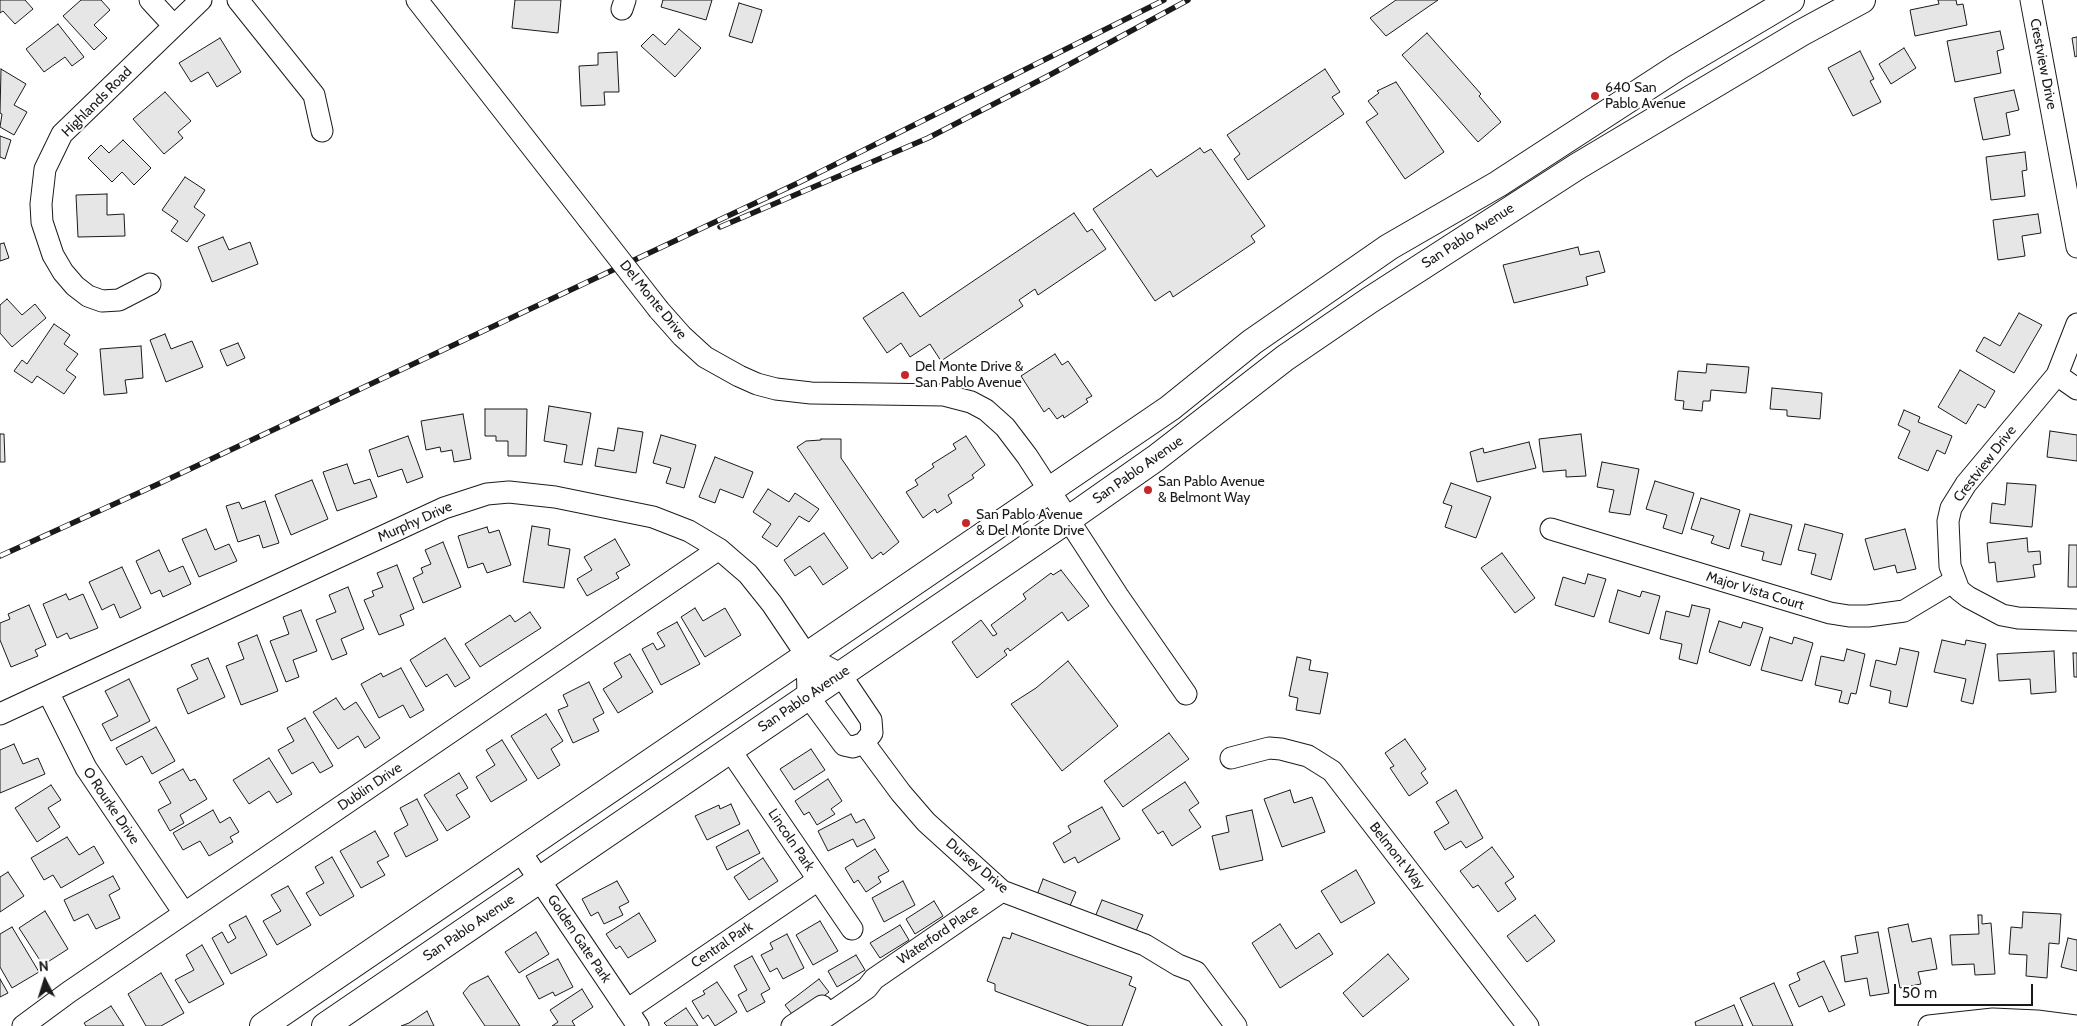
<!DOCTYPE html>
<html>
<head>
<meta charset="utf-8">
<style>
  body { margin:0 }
  #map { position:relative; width:2077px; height:1026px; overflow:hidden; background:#fff; font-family:Cabin,sans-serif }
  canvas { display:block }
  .north { position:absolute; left:20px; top:956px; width:50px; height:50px; -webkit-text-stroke:4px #fff; paint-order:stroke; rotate:355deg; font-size:14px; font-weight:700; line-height:20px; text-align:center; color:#1a1a1a }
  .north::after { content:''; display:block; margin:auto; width:18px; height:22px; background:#1a1a1a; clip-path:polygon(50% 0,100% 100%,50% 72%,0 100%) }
  .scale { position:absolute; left:1894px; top:984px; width:139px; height:22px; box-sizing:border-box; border:2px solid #1a1a1a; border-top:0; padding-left:6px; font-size:15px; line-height:18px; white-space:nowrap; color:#1a1a1a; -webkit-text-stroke:4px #fff; paint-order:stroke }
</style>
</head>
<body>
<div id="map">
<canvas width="2077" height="1026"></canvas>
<div class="north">N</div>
<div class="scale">50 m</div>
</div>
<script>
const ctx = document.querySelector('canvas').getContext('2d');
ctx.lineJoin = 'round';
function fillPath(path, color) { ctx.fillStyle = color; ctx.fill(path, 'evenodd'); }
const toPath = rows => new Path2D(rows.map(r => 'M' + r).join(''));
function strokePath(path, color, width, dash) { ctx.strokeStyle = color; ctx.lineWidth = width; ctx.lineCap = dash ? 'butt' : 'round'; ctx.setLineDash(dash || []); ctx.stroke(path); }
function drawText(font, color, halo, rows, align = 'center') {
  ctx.font = font + ' Cabin,sans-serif'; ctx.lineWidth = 4; ctx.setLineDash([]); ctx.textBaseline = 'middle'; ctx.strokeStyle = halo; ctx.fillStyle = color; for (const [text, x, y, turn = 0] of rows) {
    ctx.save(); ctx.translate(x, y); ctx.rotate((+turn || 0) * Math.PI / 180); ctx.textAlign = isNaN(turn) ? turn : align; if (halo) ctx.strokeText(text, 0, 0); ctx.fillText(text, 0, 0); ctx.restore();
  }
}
const building = toPath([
  [0,0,25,0,33,9,15,24,3,11,0,13,0,0],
  [81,0,101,0,110,10,94,25,107,38,94,50,63,16,81,0],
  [515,0,561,0,558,33,512,28,515,0],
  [663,0,712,0,706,20,661,7,663,0],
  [1396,0,1438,0,1386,36,1370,18,1396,0],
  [1938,0,1956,0,1957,5,1963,4,1967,25,1915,36,1910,10,1939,4,1938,0],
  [739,3,762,10,752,43,729,36,739,3],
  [58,24,84,57,72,66,65,57,44,72,26,49,58,24],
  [679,29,701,48,675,77,641,46,653,34,665,45,679,29],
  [2000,31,2004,49,1997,51,2001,73,1955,82,1947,41,2000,31],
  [1427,33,1481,94,1479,96,1501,122,1478,142,1402,55,1427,33],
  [2077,37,2077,56,2075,57,2072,38,2077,37],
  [220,38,241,72,217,87,208,72,191,82,179,63,220,38],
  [1904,48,1916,68,1891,84,1879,64,1904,48],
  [1860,51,1874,79,1870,81,1881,102,1853,116,1828,68,1860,51],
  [617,52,619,92,604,92,605,105,581,106,579,66,598,65,598,53,617,52],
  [1,69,26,84,14,105,27,112,14,135,0,127,2,114,0,113,1,69],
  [1325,69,1340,92,1332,97,1344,114,1248,180,1234,159,1240,154,1227,135,1325,69],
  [1396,82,1444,152,1405,179,1366,122,1378,114,1368,101,1379,93,1377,91,1396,82],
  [2014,90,2019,110,2006,113,2010,135,1983,140,1974,98,2014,90],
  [165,92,191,121,178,132,183,138,164,154,133,119,165,92],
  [0,136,11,140,5,159,0,157,0,136],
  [123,140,151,168,134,185,122,172,112,182,88,158,101,145,109,153,123,140],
  [1200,148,1204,153,1211,149,1265,226,1251,236,1255,242,1173,297,1170,291,1155,301,1093,209,1151,169,1157,177,1200,148],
  [2025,152,2027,170,2022,171,2025,196,1991,200,1986,157,2025,152],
  [185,177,205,190,194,207,205,215,187,242,171,231,178,221,162,210,185,177],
  [107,194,107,215,124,214,125,236,78,237,76,195,107,194],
  [1074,213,1087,232,1092,229,1106,249,1038,295,1035,289,1019,300,1023,306,941,361,930,344,910,357,901,343,887,353,863,318,903,292,920,317,1074,213],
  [2038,214,2041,233,2022,236,2025,256,1998,260,1993,220,2038,214],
  [223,237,229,250,250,242,258,264,212,282,198,247,223,237],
  [4,243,9,258,0,261,0,244,4,243],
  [1578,247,1580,255,1599,251,1605,272,1586,277,1588,285,1514,303,1503,265,1578,247],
  [7,299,22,315,35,304,46,318,12,347,0,333,0,305,7,299],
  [2019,313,2042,325,2014,373,1976,351,1984,337,2000,346,2019,313],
  [54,324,70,335,64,344,78,354,66,370,76,377,64,394,37,376,32,383,14,371,22,360,27,364,54,324],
  [165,334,171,349,192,341,203,367,166,382,150,340,165,334],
  [238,343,245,358,227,366,220,350,238,343],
  [141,346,143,378,125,380,127,393,104,395,100,349,141,346],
  [1055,354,1062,365,1068,361,1092,396,1086,399,1088,402,1064,418,1063,415,1057,419,1049,408,1044,412,1021,376,1055,354],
  [1707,364,1749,367,1746,393,1711,390,1710,401,1703,401,1702,411,1683,409,1684,401,1675,400,1678,371,1706,373,1707,364],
  [1960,370,1995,391,1985,408,1978,404,1966,424,1938,407,1960,370],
  [1772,388,1822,393,1820,419,1787,416,1787,410,1770,409,1772,388],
  [549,406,591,413,582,465,564,462,567,445,544,441,549,406],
  [485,409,527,409,526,456,508,456,508,441,496,441,496,436,485,436,485,409],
  [1904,410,1920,417,1918,422,1952,436,1945,454,1937,450,1928,471,1898,458,1910,431,1898,425,1904,410],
  [463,414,471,459,454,462,452,450,441,452,440,447,426,450,421,421,463,414],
  [618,428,643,432,636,473,595,466,598,448,614,451,618,428],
  [2050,431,2077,435,2077,461,2047,457,2050,431],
  [0,434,4,434,5,462,0,462,0,434],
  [1581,434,1586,476,1566,477,1566,470,1543,472,1539,439,1581,434],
  [661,435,696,445,684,488,666,483,671,468,653,463,661,435],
  [408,436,423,477,407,483,402,469,378,477,369,450,408,436],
  [966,436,985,465,972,475,974,478,948,495,952,503,937,513,935,509,923,518,906,492,918,485,915,480,934,467,932,464,956,449,953,444,966,436],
  [821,439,841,439,841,458,899,542,883,555,881,552,872,559,797,447,806,441,821,440,821,439],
  [1529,442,1536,468,1477,482,1470,452,1483,448,1484,453,1529,442],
  [715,457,753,472,743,498,720,489,715,503,699,497,715,457],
  [1602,462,1639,469,1630,515,1609,512,1614,490,1597,487,1602,462],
  [347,464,354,484,370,479,377,497,337,511,323,472,347,464],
  [312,480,328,519,291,535,275,495,312,480],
  [1655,481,1694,493,1682,534,1663,528,1667,515,1646,509,1655,481],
  [1451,483,1491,497,1476,538,1445,527,1452,506,1443,503,1451,483],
  [2007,483,2036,485,2032,527,1990,523,1992,503,2005,505,2007,483],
  [768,489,789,502,795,493,819,509,809,522,799,516,777,547,762,537,771,524,753,512,768,489],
  [1701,498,1740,510,1729,549,1711,543,1714,536,1691,529,1701,498],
  [265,501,279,543,263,548,259,535,238,542,226,506,239,502,242,509,265,501],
  [1750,514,1792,525,1781,565,1762,560,1764,552,1741,546,1750,514],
  [1805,524,1843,534,1831,580,1811,574,1816,554,1798,550,1805,524],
  [532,526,550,529,548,545,570,549,564,588,523,582,532,526],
  [487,527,489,533,499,530,511,565,487,573,483,563,468,568,458,536,487,527],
  [206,529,215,550,229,544,237,561,199,577,182,539,206,529],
  [1905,529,1916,569,1897,573,1895,565,1874,570,1865,539,1905,529],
  [824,533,848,568,823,585,810,566,795,576,784,560,824,533],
  [2027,538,2028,552,2040,551,2041,564,2033,565,2035,577,1997,582,1995,562,1989,563,1987,543,2027,538],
  [615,539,630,565,616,573,619,578,587,596,577,579,592,570,584,557,615,539],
  [443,542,461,587,423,603,413,578,423,573,421,568,431,564,425,550,443,542],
  [2069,545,2077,545,2077,587,2068,587,2069,545],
  [159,550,169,572,183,566,191,584,163,597,160,590,151,594,136,561,159,550],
  [1502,553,1535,598,1515,613,1481,568,1502,553],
  [397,565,414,609,400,615,404,625,379,635,364,600,374,596,372,591,383,587,377,573,397,565],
  [122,567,141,608,120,618,114,604,102,610,89,582,122,567],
  [1061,570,1089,606,1068,621,1062,612,1010,651,1008,648,1004,651,1007,655,977,678,952,642,981,620,993,636,997,634,991,625,1026,599,1023,594,1051,573,1053,575,1061,570],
  [1588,574,1606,579,1594,617,1555,605,1563,577,1585,584,1588,574],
  [348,587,364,629,341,639,347,654,332,660,316,620,336,612,329,595,348,587],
  [1618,590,1640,597,1642,591,1660,596,1649,634,1609,622,1618,590],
  [66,594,69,600,83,594,98,628,70,639,67,633,57,638,43,604,66,594],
  [29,605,46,645,35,650,38,656,11,667,0,640,0,623,10,619,8,614,29,605],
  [1692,605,1710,609,1697,664,1679,659,1682,644,1660,639,1666,611,1689,617,1692,605],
  [695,608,703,621,725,608,741,635,705,657,681,617,695,608],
  [301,610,317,651,293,660,299,677,286,682,270,641,289,634,283,617,301,610],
  [530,612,541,628,480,667,465,644,510,615,515,622,530,612],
  [1719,621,1741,628,1743,622,1763,628,1750,666,1709,652,1719,621],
  [677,622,700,664,661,685,642,649,653,643,657,650,665,646,657,633,677,622],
  [257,635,278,691,241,705,226,666,244,659,238,643,257,635],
  [1770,637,1792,644,1794,637,1813,643,1802,681,1761,670,1770,637],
  [445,638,470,678,455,687,447,674,426,687,410,660,445,638],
  [1942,640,1965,645,1966,640,1986,644,1973,704,1961,701,1966,679,1934,672,1942,640],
  [1900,648,1919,652,1907,707,1889,703,1891,691,1870,686,1876,660,1896,665,1900,648],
  [1847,649,1865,654,1856,694,1851,693,1848,704,1839,702,1842,691,1815,685,1821,656,1844,661,1847,649],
  [2054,651,2056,692,2031,694,2030,679,1999,681,1997,654,2054,651],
  [2073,653,2077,653,2077,677,2074,677,2073,653],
  [630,654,653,692,618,713,603,689,622,677,614,663,630,654],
  [1297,657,1311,660,1309,670,1328,673,1320,714,1296,710,1298,698,1289,696,1297,657],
  [208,658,225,697,188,714,177,689,198,679,191,665,208,658],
  [1068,661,1118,726,1062,771,1011,704,1036,688,1068,661],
  [401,668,424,710,410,718,403,705,379,718,361,684,381,673,383,677,401,668],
  [129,679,150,721,111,741,102,724,118,716,105,691,129,679],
  [589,682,604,713,593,719,599,731,573,743,558,710,568,706,563,695,589,682],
  [336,698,344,710,356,702,380,738,365,748,358,736,338,749,313,712,336,698],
  [546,714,563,741,551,749,560,765,538,779,511,736,546,714],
  [305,718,333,766,320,773,313,762,292,774,278,750,294,741,287,728,305,718],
  [156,727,175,761,152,774,142,756,126,765,116,748,156,727],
  [1169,733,1189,759,1123,807,1104,781,1169,733],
  [1405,739,1426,769,1421,773,1428,783,1409,796,1390,768,1394,766,1385,753,1405,739],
  [502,740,527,780,491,802,476,777,495,765,486,750,502,740],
  [14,744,23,764,38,758,45,774,0,793,0,750,14,744],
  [811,749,825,770,794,790,780,769,811,749],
  [269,758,292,794,277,803,269,791,249,804,233,780,269,758],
  [183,769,190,781,195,779,207,799,180,815,184,823,170,831,158,810,171,803,159,782,183,769],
  [459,773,468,788,456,795,470,817,447,831,424,795,459,773],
  [828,779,842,801,831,809,835,814,817,825,809,812,804,815,795,801,828,779],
  [1185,782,1199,803,1189,810,1201,827,1172,846,1163,831,1158,834,1142,810,1185,782],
  [51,785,61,800,48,808,60,827,37,842,15,808,51,785],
  [1290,790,1294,803,1312,797,1325,832,1282,847,1264,799,1290,790],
  [1456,790,1483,838,1466,848,1461,841,1445,850,1434,832,1449,823,1436,802,1456,790],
  [417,799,438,840,406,857,394,833,408,825,400,808,417,799],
  [731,804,740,824,707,840,695,816,719,805,720,809,731,804],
  [1102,807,1120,839,1078,863,1075,857,1064,863,1053,843,1071,832,1068,826,1102,807],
  [213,810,220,823,230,817,239,832,230,837,233,842,209,856,200,841,183,850,173,833,213,810],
  [1252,810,1263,860,1220,870,1212,836,1229,832,1226,816,1252,810],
  [851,814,856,823,864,819,875,838,857,847,853,839,828,851,818,831,851,814],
  [748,830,760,853,727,870,716,847,748,830],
  [375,831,389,856,377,862,385,875,361,888,340,851,375,831],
  [67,837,79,855,94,846,104,863,61,888,53,875,44,880,31,858,67,837],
  [1492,847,1514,877,1505,883,1516,899,1498,912,1478,885,1473,888,1460,871,1492,847],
  [875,849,889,871,878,877,881,882,866,892,858,880,854,883,845,868,875,849],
  [332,857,354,896,320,916,306,893,324,883,315,867,332,857],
  [763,858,778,881,749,900,734,877,763,858],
  [1356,870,1375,903,1341,923,1321,891,1356,870],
  [8,872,24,896,0,912,0,877,8,872],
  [113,876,120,889,109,895,120,918,96,929,88,914,74,921,64,900,113,876],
  [1043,879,1076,892,1069,908,1037,895,1043,879],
  [617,881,629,902,619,907,623,915,604,924,598,912,591,916,582,899,617,881],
  [903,881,915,905,884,922,872,898,903,881],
  [288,886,311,925,277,945,263,921,281,911,271,895,288,886],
  [1102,900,1143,915,1136,931,1095,917,1102,900],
  [934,901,943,916,915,934,906,919,934,901],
  [45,911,68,949,43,965,19,928,45,911],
  [2023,912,2061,914,2059,944,2049,943,2047,978,2026,976,2027,955,2009,954,2011,927,2022,928,2023,912],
  [639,913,656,941,628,958,620,946,616,949,606,934,639,913],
  [1535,915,1555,941,1527,962,1507,936,1535,915],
  [1978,915,1982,915,1982,924,1991,923,1995,974,1975,975,1974,964,1952,965,1950,935,1979,934,1978,915],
  [246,916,267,955,231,974,212,938,222,932,228,943,236,938,229,925,246,916],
  [820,921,838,951,813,965,796,935,820,921],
  [1280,924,1296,949,1319,933,1333,954,1280,988,1252,943,1280,924],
  [1908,924,1912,942,1931,938,1937,969,1918,972,1921,984,1900,988,1888,928,1908,924],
  [900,925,909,940,880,958,870,943,900,925],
  [12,927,39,972,12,988,0,967,0,934,12,927],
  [536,932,549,954,519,973,505,952,536,932],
  [1878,932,1889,993,1870,996,1867,978,1845,982,1841,956,1858,953,1855,936,1878,932],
  [1012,933,1132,977,1129,985,1136,988,1122,1026,1089,1026,995,991,995,984,987,981,1003,937,1010,939,1012,933],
  [787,934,804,968,783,979,777,968,770,972,761,955,773,949,770,943,787,934],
  [2068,938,2077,940,2077,971,2061,967,2068,938],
  [202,945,224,984,189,1003,175,980,194,970,186,955,202,945],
  [1388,954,1409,979,1363,1017,1343,993,1388,954],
  [856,955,865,970,837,987,828,971,856,955],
  [752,956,770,989,761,994,765,1002,747,1012,738,995,747,990,734,966,752,956],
  [558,959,573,987,555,996,553,992,539,999,526,976,558,959],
  [1824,961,1845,1005,1829,1012,1822,996,1799,1007,1789,985,1800,980,1797,973,1824,961],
  [161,973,184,1013,161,1026,146,1026,128,994,161,973],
  [488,976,520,1026,485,1026,463,993,470,985,488,976],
  [0,979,8,993,0,997,0,979],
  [819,979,829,992,795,1018,785,1005,819,979],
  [717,982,737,1012,715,1026,708,1015,703,1019,692,1001,705,994,703,991,717,982],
  [1774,983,1793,1026,1753,1026,1740,998,1774,983],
  [582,989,593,1007,572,1021,575,1026,552,1026,558,1022,550,1010,582,989],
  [1734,1005,1743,1026,1696,1026,1695,1022,1734,1005],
  [111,1006,124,1026,86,1026,84,1023,111,1006],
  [686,1008,698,1026,667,1026,664,1023,686,1008],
  [427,1011,434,1026,401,1026,409,1023,427,1011]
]);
fillPath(building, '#e6e6e6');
strokePath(building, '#1a1a1a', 1);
const minor = toPath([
  [150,0,174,26],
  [238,0,314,95,322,131],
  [417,0,588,219],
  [2031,0,2077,247],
  [622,9,625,0],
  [150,284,119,300,102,301,88,296,75,286,63,272,53,255,42,222,41,204,45,169,62,134,201,0],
  [659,310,682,336,705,357,739,376,757,384,776,389,811,393,944,395,971,402,986,410,1005,427,1027,456,1118,596,1186,694],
  [2057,375,2077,324],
  [2077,389,2057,375,1966,484,1951,508,1948,521,1950,566,1959,590,1968,597,2002,615,2018,618,2077,620],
  [1551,529,1830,613,1849,616,1868,616,1904,611,1954,581],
  [48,692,86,768,184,913],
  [0,714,444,508,487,494,509,492,555,497,653,517,689,531,719,549,748,574,772,604,807,656,840,674,871,720,872,733,864,743,853,747,844,745,808,696,807,656],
  [864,743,901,793,926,822,1002,891,1145,945,1178,965,1196,972,1236,1026],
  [730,750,852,929],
  [1231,758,1269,748,1281,749,1308,756,1332,771,1528,1026],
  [520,851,638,1026],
  [627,1010,818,880],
  [23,1026,69,992,719,549],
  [792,1026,822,1006],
  [812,1026,867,988,874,979,1002,891],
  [1929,1026,1993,1019,2037,1021,2077,1026]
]);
const major = toPath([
  [263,1026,1170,408,1252,342,1389,247,1498,184,1678,67,1791,0],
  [325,1026,1069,519,1156,458,1285,358,1370,300,1578,166,1801,33,1862,0]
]);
strokePath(minor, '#1a1a1a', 23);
strokePath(major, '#1a1a1a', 28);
strokePath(minor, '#fff', 21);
strokePath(major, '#fff', 26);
const rail = toPath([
  [720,227,928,138,1046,77,1188,0],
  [0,556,156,485,800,182,1164,0]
]);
strokePath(rail, '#1a1a1a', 5.5);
strokePath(rail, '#fff', 4, [11]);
const minorBridge = toPath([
  [588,219,659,310]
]);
strokePath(minorBridge, '#1a1a1a', 23, []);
strokePath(minorBridge, '#fff', 21);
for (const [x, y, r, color] of [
  [1595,96,5,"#c62828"],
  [905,375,5,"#c62828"],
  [1148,490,5,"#c62828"],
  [966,523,5,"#c62828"]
]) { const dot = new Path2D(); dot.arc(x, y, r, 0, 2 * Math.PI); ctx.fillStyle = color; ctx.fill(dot); strokePath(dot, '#fff', 2); }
drawText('14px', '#1a1a1a', '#fff', [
  ["Crestview Drive",2043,64,79],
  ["Highlands Road",97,102,-45],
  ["San Pablo Avenue",1468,236,-33],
  ["Del Monte Drive",653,300,51],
  ["Crestview Drive",1985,464,-52],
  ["San Pablo Avenue",1138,470,-35],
  ["Murphy Drive",415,522,-24],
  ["Major Vista Court",1755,591,17],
  ["San Pablo Avenue",804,699,-34],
  ["Dublin Drive",370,787,-34],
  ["O Rourke Drive",111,806,56],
  ["Lincoln Park",791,840,56],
  ["Belmont Way",1397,856,52],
  ["Dursey Drive",977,866,40],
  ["San Pablo Avenue",469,928,-34],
  ["Waterford Place",938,935,-34],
  ["Golden Gate Park",579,939,56],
  ["Central Park",722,945,-34]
]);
drawText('14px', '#1a1a1a', '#fff', [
  ["640 San",1605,88],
  ["Pablo Avenue",1605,104],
  ["Del Monte Drive &",915,367],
  ["San Pablo Avenue",915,383],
  ["San Pablo Avenue",1158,482],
  ["& Belmont Way",1158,498],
  ["San Pablo Avenue",976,515],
  ["& Del Monte Drive",976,531]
], 'left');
</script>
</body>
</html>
